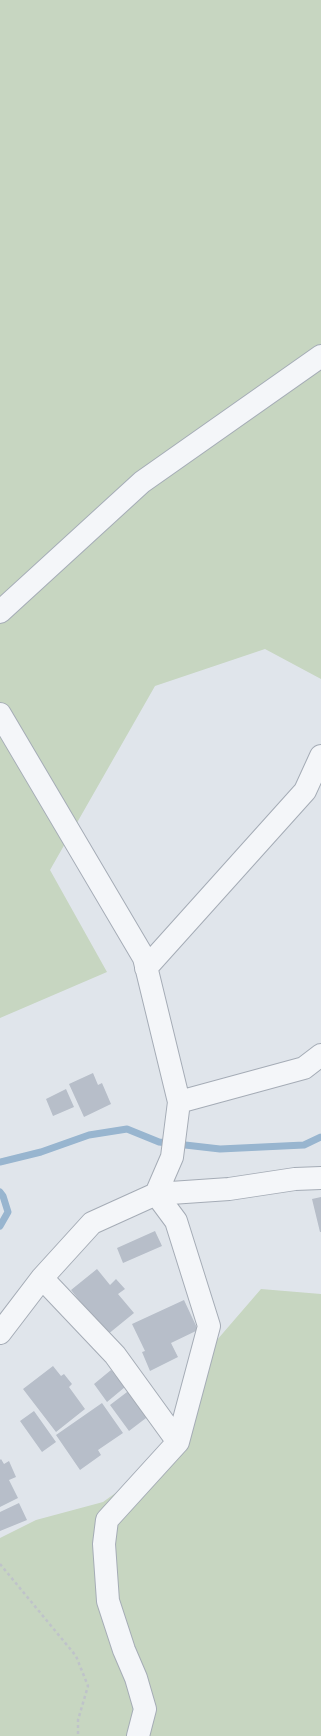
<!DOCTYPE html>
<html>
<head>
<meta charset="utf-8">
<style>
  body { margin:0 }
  canvas { display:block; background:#e0e5eb }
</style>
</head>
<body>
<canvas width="321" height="1736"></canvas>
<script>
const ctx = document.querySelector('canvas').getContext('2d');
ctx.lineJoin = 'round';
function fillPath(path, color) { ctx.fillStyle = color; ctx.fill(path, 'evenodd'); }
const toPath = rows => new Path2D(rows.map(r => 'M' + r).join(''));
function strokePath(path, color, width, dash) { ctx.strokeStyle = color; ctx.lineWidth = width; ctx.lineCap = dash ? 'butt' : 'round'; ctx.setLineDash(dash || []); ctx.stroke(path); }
fillPath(toPath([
  [0,0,321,0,321,679,265,649,155,686,50,870,107,972,0,1018],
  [261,1289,321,1294,321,1736,0,1736,0,1538,36,1520,103,1502,181,1446,204,1355]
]), '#c7d6c1');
strokePath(toPath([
  [0,1162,41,1152,89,1135,127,1129,159,1142,220,1149,304,1145,321,1137],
  [0,1192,3,1196,8,1212,0,1226]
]), '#98b5cf', 7);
fillPath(toPath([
  [93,1073,98,1085,102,1083,111,1104,84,1117,69,1084],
  [66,1089,74,1107,53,1116,46,1099],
  [321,1197,321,1232,320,1232,312,1199],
  [155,1231,162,1246,123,1263,117,1248],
  [97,1269,110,1285,116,1279,125,1289,118,1294,134,1313,107,1335,71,1290],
  [184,1300,198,1330,171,1343,178,1357,150,1371,142,1352,145,1351,132,1324],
  [53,1366,61,1376,64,1374,72,1384,69,1387,85,1409,56,1432,23,1389],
  [111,1370,125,1387,107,1402,94,1384],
  [131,1389,150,1415,129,1431,110,1405],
  [102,1403,123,1433,98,1450,101,1455,80,1470,56,1435],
  [34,1411,56,1442,42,1452,20,1421],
  [1,1459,4,1464,9,1461,16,1477,9,1480,18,1498,0,1507,0,1460],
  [19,1503,27,1520,0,1531,0,1512]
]), '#b7bec9');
const minor = toPath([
  [0,612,142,482,321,356],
  [0,714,144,958,179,1102,172,1157,156,1194,92,1223,42,1278,0,1333],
  [146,968,305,791,321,756],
  [179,1102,304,1068,321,1055],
  [156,1194,229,1189,295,1179,321,1178],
  [42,1278,115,1355,178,1442],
  [138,1736,145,1709,136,1678,124,1650,108,1601,104,1544,107,1520,178,1442,209,1326,176,1221,156,1194]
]);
strokePath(minor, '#a5acb6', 24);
strokePath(toPath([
  [0,1564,76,1656,88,1686,78,1720,78,1736]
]), '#bfc3ca', 2.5, [3, 3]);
strokePath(minor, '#f4f6f9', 22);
</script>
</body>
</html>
